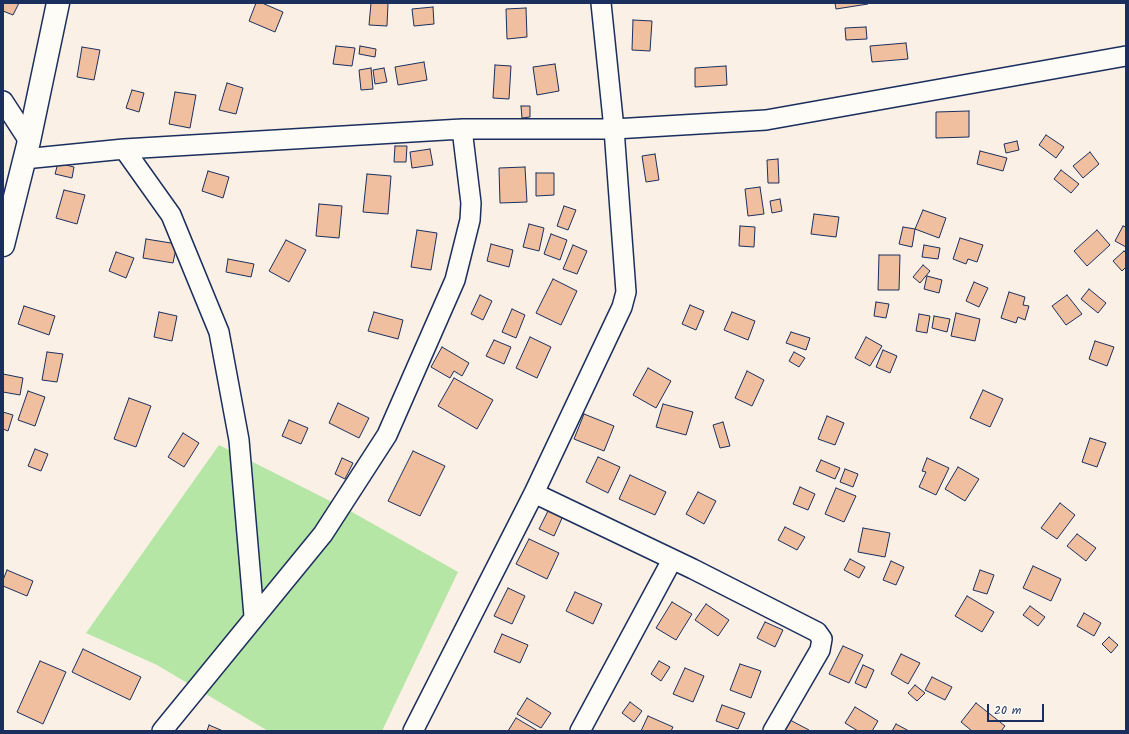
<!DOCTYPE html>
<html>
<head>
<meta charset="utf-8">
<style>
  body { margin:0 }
  #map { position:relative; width:1129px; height:734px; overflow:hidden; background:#faf0e5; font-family:Kalam,sans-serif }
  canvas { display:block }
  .frame { position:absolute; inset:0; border:4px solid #1b2f5e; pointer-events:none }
  .scale { position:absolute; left:987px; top:704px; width:57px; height:18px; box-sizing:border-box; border:2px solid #1b2f5e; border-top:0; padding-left:5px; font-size:12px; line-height:14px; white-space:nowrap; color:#1b2f5e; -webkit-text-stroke:3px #fdfcf7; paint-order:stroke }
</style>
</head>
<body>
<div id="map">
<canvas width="1129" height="734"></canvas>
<div class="frame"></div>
<div class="scale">20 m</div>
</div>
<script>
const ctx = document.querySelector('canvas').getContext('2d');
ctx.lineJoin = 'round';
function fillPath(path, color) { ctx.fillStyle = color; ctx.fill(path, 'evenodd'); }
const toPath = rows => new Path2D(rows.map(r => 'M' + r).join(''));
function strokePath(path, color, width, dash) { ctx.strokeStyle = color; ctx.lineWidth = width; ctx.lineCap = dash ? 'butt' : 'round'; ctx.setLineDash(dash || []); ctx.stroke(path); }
fillPath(toPath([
  [219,445,352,512,458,572,382,731,268,731,157,665,86,633]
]), '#b6e6a6');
const building = toPath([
  [3,3,19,3,13,15,3,11,3,3],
  [256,3,262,3,283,12,275,32,249,21,256,3],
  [371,3,388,3,387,26,369,25,371,3],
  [835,3,868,3,868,4,836,9,835,3],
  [433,7,434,24,414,26,412,9,433,7],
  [526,8,527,37,507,39,506,9,526,8],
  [633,20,652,21,650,51,632,50,633,20],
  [866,27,867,39,846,40,845,28,866,27],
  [906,43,908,59,872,62,870,46,906,43],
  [336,46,355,48,352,66,333,64,336,46],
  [360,46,376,49,375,57,359,54,360,46],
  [82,47,100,50,94,80,77,77,82,47],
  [424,62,427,80,398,85,395,67,424,62],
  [555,64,559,91,537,95,533,67,555,64],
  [495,65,511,66,509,99,493,98,495,65],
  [726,66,727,85,695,87,695,68,726,66],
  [371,68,373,89,361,90,359,70,371,68],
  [384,68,387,82,375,84,373,70,384,68],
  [227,83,243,88,236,114,219,110,227,83],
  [132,90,144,93,139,112,126,108,132,90],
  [175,92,196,95,190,128,169,124,175,92],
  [521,106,530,106,530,117,522,118,521,106],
  [969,111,969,137,936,138,936,112,969,111],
  [1046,135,1064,147,1056,158,1039,145,1046,135],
  [1017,141,1019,150,1006,153,1004,144,1017,141],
  [395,146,407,146,406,162,394,162,395,146],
  [430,149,433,165,412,168,410,152,430,149],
  [980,151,1007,158,1003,171,977,164,980,151],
  [1090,152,1099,164,1083,178,1073,166,1090,152],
  [655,154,659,180,646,182,642,156,655,154],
  [778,159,779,183,768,183,767,160,778,159],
  [58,163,74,167,72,178,55,174,58,163],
  [525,167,527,202,500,203,499,168,525,167],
  [1061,170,1079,184,1071,193,1054,179,1061,170],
  [208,171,229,177,223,198,202,191,208,171],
  [536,173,554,173,554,195,536,196,536,173],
  [367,174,391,176,388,214,363,212,367,174],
  [760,187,764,214,748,216,745,189,760,187],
  [64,190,85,195,77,224,56,218,64,190],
  [780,199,782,211,772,213,770,201,780,199],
  [319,204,342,206,339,238,316,236,319,204],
  [564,206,576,210,568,230,557,226,564,206],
  [923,210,946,218,939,238,915,229,923,210],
  [814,214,839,217,836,237,811,234,814,214],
  [529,224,544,228,539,251,523,247,529,224],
  [740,226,755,227,754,247,739,246,740,226],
  [1123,226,1126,227,1126,247,1115,241,1123,226],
  [903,227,915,229,912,247,899,244,903,227],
  [417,230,437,233,431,270,411,267,417,230],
  [1097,230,1110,245,1087,266,1074,251,1097,230],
  [551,234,567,240,560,260,544,254,551,234],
  [960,238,983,245,977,262,968,259,966,264,953,259,960,238],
  [146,239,177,244,173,263,143,258,146,239],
  [286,240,306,250,289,282,269,271,286,240],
  [491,244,513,250,509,267,487,261,491,244],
  [573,245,587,251,577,274,563,269,573,245],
  [924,245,940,248,938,259,922,257,924,245],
  [1124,251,1126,253,1126,267,1122,271,1113,261,1124,251],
  [116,252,134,258,126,278,109,271,116,252],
  [879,255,900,255,899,290,878,290,879,255],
  [228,259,254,264,251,277,226,272,228,259],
  [923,265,930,271,920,283,913,277,923,265],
  [927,276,942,280,939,293,924,289,927,276],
  [553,279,577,291,561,325,536,313,553,279],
  [974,282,988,288,979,307,966,301,974,282],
  [1089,289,1106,303,1098,313,1081,299,1089,289],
  [1009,292,1025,297,1023,305,1029,306,1025,320,1018,317,1016,323,1001,318,1009,292],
  [480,295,492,301,483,320,471,314,480,295],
  [1067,295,1082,314,1066,325,1052,306,1067,295],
  [876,302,889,304,886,318,874,316,876,302],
  [690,305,704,311,696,330,682,324,690,305],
  [24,306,55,316,49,335,18,324,24,306],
  [512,309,525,315,516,338,502,332,512,309],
  [159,312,177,316,172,341,154,337,159,312],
  [374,312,403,320,398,339,368,331,374,312],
  [732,312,755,321,748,340,724,330,732,312],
  [956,313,980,319,975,341,951,336,956,313],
  [919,314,930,316,927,333,916,331,919,314],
  [934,316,950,319,947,332,932,328,934,316],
  [791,332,810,338,806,350,786,343,791,332],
  [530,337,551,347,537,378,516,368,530,337],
  [866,337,882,346,870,366,855,358,866,337],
  [494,340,511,347,504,364,486,356,494,340],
  [1095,341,1114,347,1107,366,1089,359,1095,341],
  [442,347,469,363,462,376,454,371,450,378,431,367,442,347],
  [883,350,897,356,890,373,876,367,883,350],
  [47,352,63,354,57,382,42,380,47,352],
  [794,352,805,358,799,367,789,361,794,352],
  [648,368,671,381,656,408,633,395,648,368],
  [747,371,764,380,752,406,735,398,747,371],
  [3,374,23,378,20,395,3,392,3,374],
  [454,378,493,400,477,429,438,406,454,378],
  [983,390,1003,399,990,427,970,418,983,390],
  [28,391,45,397,35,426,18,420,28,391],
  [129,398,151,406,136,447,114,439,129,398],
  [338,403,369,418,359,438,329,423,338,403],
  [663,404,693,412,686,435,656,427,663,404],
  [3,412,13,415,8,431,3,429,3,412],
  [584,414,614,426,604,451,574,439,584,414],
  [827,416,844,423,835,445,818,439,827,416],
  [289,420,308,428,301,444,282,436,289,420],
  [723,422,730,446,720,448,713,425,723,422],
  [183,433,199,443,184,467,168,457,183,433],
  [1090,438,1106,443,1097,467,1082,462,1090,438],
  [35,449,48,454,41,471,28,466,35,449],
  [413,451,445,466,420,516,388,501,413,451],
  [598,457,620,467,608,493,586,482,598,457],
  [342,458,353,463,345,479,335,474,342,458],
  [927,458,949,468,936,495,919,487,926,472,922,471,927,458],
  [821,460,840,468,835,479,816,471,821,460],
  [958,467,979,479,965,501,945,489,958,467],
  [845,469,858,474,853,487,840,482,845,469],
  [630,475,666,492,655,515,619,499,630,475],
  [800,487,815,494,808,510,793,504,800,487],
  [836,488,856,496,844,522,825,514,836,488],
  [698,492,716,501,704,524,686,514,698,492],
  [1060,503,1075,515,1057,539,1041,528,1060,503],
  [549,509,563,516,554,536,539,529,549,509],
  [785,527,805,537,797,550,778,540,785,527],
  [863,528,890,533,885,557,858,552,863,528],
  [1077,534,1096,548,1086,561,1067,546,1077,534],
  [529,539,559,553,547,579,516,564,529,539],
  [850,559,865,567,859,578,844,570,850,559],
  [891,561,904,567,896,585,883,580,891,561],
  [1033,566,1061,579,1051,601,1023,588,1033,566],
  [7,570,33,581,27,596,3,586,3,580,7,570],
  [980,570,994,575,987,594,973,590,980,570],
  [508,588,525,596,512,624,494,616,508,588],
  [575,592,602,604,593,624,566,611,575,592],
  [967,596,994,612,982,632,955,616,967,596],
  [672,602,692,614,676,640,656,628,672,602],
  [706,604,729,620,718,636,695,620,706,604],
  [1030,606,1045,617,1038,626,1023,615,1030,606],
  [1084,613,1101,623,1094,636,1077,626,1084,613],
  [765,622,783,630,775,647,757,638,765,622],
  [502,634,528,645,520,663,494,652,502,634],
  [1109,637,1118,645,1111,653,1102,644,1109,637],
  [843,646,863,655,849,683,829,674,843,646],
  [83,649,141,677,130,700,72,672,83,649],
  [901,654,920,663,908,684,891,674,901,654],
  [40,661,66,672,43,724,17,712,40,661],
  [659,661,670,667,661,681,651,674,659,661],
  [740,664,761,671,751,698,730,690,740,664],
  [863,665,874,670,866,688,855,683,863,665],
  [685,668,704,676,693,702,673,694,685,668],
  [932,677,952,687,945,700,925,690,932,677],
  [915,685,925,693,917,701,908,693,915,685],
  [527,698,551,713,541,728,517,714,527,698],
  [630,702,642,711,634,722,622,713,630,702],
  [976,703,1005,726,1001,731,972,731,961,722,976,703],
  [722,705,745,713,738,729,716,721,722,705],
  [855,707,878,721,872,731,858,731,845,723,855,707],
  [648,716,673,727,671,731,641,731,648,716],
  [516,718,538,731,508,731,516,718],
  [790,720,809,730,809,731,783,731,790,720],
  [896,724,909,731,892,731,896,724],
  [209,725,223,731,207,731,209,725]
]);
fillPath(building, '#efbf9f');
strokePath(building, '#1b2f5e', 1);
const minor = toPath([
  [3,101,29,141],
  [124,149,171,215,219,332,239,440,254,616],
  [24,159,124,149,462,129,614,129,766,120,1126,56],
  [534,493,693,569,817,632,822,639,820,650,773,731],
  [162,731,323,534,387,435,455,280,470,220,471,203,462,129],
  [413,731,534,493,622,307,626,292,614,129,601,3],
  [580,731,672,560]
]);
const tertiary = toPath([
  [3,245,29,141,58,3]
]);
strokePath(minor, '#1b2f5e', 22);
strokePath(tertiary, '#1b2f5e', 25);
strokePath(minor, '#fdfcf7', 19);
strokePath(tertiary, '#fdfcf7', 22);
</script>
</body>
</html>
